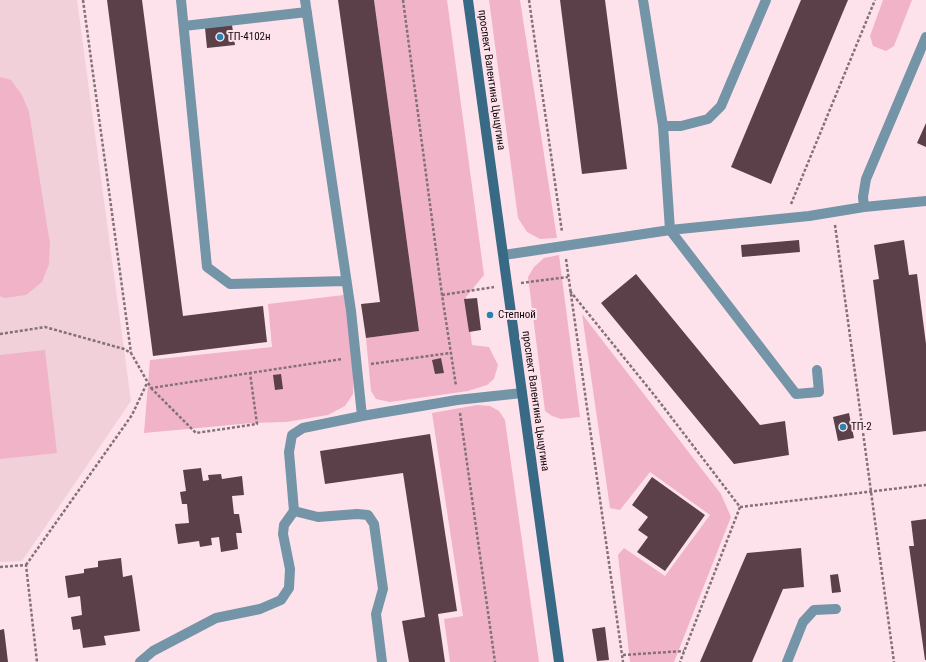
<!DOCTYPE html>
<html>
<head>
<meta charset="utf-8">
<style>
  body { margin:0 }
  canvas { display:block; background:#fee2eb }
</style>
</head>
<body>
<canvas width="926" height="662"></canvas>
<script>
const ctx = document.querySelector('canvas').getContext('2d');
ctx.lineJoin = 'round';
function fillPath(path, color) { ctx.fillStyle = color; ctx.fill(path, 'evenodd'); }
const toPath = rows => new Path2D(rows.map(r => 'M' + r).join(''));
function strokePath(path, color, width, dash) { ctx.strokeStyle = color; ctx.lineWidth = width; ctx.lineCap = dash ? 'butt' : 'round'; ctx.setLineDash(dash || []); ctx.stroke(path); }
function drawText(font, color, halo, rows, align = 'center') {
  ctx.font = font + ' "Roboto Condensed",sans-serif'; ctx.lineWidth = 4; ctx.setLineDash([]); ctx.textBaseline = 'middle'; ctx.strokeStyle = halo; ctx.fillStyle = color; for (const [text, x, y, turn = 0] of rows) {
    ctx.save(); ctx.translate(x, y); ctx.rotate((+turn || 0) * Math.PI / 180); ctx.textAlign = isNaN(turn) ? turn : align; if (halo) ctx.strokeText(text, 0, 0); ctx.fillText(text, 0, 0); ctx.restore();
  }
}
fillPath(toPath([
  [0,0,77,0,131,401,22,561,0,562]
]), '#f1d0da');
fillPath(toPath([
  [374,0,447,0,484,275,466,297,472,345,489,347,498,365,494,379,487,385,468,391,390,402,376,399,371,391,366,338,419,331],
  [489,0,520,0,557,238,540,239,527,232,518,218],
  [883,0,912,0,894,46,886,51,873,46,870,36],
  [0,77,11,80,22,95,29,112,50,244,49,264,42,282,26,295,4,298,0,296],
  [559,255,580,417,561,419,552,416,545,411,528,277,534,267,544,258],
  [344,295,354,373,353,394,345,406,328,415,286,422,252,423,144,433,150,360,272,347,268,304],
  [582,314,721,494,731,517,674,662,630,662,618,555,624,548,665,576,710,515,650,472,620,510,610,508],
  [45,350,57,453,0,459,0,355],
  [477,405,490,406,499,411,505,420,539,662,450,662,444,619,463,616,432,413]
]), '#f0b3c8');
fillPath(toPath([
  [107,0,142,0,183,316,263,306,267,342,153,356],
  [338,0,374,0,419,331,366,338,361,304,380,302],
  [560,0,605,0,627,169,582,174],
  [801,0,848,0,771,184,731,167],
  [232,25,235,45,207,48,205,28],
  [926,123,926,147,917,143],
  [799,240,800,252,742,257,741,245],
  [904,240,909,275,917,274,926,344,926,431,893,435,873,280,879,279,874,245],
  [636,274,760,425,785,421,789,455,734,464,601,303],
  [477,298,481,330,469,332,464,299],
  [441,358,444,373,435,374,432,360],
  [281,374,283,389,275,390,273,375],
  [849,413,854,438,838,441,833,417],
  [430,434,457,611,438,614,445,662,409,662,402,621,425,617,403,473,325,484,320,451],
  [201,468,203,481,209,480,208,475,221,474,222,479,242,476,244,495,232,496,234,514,239,514,242,533,236,533,238,549,221,552,219,537,211,538,212,545,200,547,199,541,178,544,175,524,189,523,187,504,182,504,180,492,186,491,183,470],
  [652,477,705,515,665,571,637,552,648,537,638,530,648,517,632,505],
  [926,519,926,660,925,660,909,546,914,546,911,521],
  [801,548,804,587,783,589,752,662,700,662,747,553],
  [121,558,123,577,132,575,140,631,104,636,106,645,83,648,80,629,73,630,71,617,82,615,80,596,68,598,65,576,84,573,84,569,98,567,98,561],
  [838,574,841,592,832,593,830,575],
  [605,627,609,660,597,661,592,629],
  [4,629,8,662,0,662,0,630]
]), '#5b4049');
strokePath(toPath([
  [83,0,131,353],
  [403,0,442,295,456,386],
  [529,0,562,232],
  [791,204,875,0],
  [835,225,894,662],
  [566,259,623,662],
  [521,283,568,277],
  [570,291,655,396,740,507,680,662],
  [442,295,494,287],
  [0,334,45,327,124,349,131,353,151,388,342,359],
  [371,364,450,353],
  [151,388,196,433,257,424,250,373],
  [460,413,495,662],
  [740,507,926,485],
  [26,565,132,415,147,383],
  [0,567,26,565,37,662],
  [623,655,684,651]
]), '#847178', 2.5, [3, 2]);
strokePath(toPath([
  [181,0,207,267,230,284,346,281],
  [305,0,351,311,362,416],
  [643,0,663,126,670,230,796,394,819,392,817,370],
  [184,26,307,12],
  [663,126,681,126,708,119,721,106,766,0],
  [864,207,863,197,866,179,926,37],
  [504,255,670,230,809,216,864,207,926,201],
  [294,511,318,517,357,514,368,515,374,524,383,589,376,614,382,662],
  [140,662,153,651,216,618,260,609,281,600,289,588,290,569,283,534,284,525,294,511,289,452,292,435,303,428,362,416,457,400,522,393],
  [787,662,803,622,814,610,836,609]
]), '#7494a7', 10);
strokePath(toPath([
  [468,0,559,662]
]), '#386a85', 10);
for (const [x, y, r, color] of [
  [220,37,4,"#2684b0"],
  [490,315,4,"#2684b0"],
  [843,427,4,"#2684b0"]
]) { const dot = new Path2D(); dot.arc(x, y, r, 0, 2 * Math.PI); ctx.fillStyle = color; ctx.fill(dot); strokePath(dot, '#fee2eb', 1.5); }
drawText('11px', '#12080c', '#fee2eb', [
  ["ТП-4102н",228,37],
  ["Степной",498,315],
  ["ТП-2",851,427]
], 'left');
drawText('11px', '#12080c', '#fee2eb', [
  ["проспект Валентина Цыцугина",491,80,82],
  ["проспект Валентина Цыцугина",535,401,82]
]);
</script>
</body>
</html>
